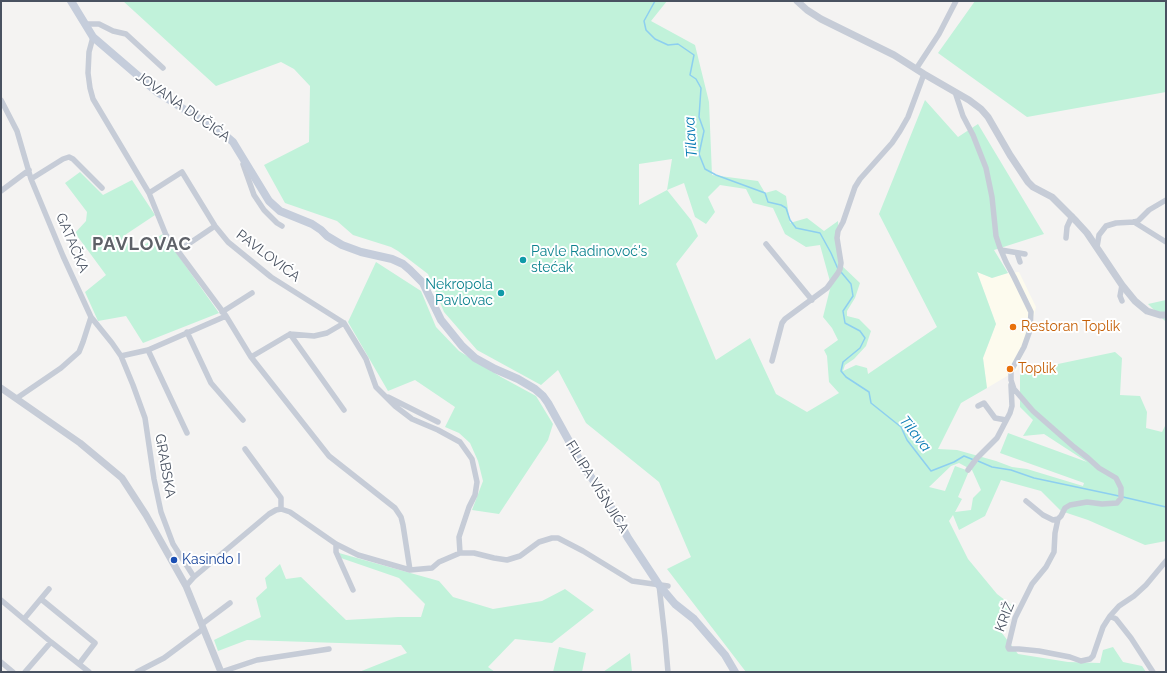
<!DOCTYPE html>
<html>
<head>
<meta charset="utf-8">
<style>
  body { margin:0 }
  #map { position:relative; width:1167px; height:673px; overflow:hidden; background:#f4f3f2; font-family:Raleway,sans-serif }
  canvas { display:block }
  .frame { position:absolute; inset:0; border:2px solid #495261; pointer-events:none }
</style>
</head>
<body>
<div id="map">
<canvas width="1167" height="673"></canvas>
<div class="frame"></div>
</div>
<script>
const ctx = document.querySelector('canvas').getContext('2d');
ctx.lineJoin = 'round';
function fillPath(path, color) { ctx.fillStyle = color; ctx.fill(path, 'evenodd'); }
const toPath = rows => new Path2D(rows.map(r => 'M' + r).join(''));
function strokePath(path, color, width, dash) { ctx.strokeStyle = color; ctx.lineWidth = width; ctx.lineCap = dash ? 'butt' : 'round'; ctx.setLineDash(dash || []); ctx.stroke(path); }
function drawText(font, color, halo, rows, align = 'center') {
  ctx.font = font + ' Raleway,sans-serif'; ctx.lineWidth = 4; ctx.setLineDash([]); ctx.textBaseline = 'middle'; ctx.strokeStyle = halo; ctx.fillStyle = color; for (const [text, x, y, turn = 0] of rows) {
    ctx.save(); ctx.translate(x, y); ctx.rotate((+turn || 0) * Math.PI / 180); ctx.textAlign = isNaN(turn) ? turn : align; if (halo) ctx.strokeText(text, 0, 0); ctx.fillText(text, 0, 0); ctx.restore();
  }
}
fillPath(toPath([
  [977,272,992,278,1008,273,1019,272,1036,307,1029,339,1017,370,987,388,983,358,996,324]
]), '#fdfbee');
fillPath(toPath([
  [123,1,667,1,651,21,695,45,709,102,712,175,758,181,765,193,776,190,786,196,790,223,807,218,824,231,838,221,840,264,860,283,855,298,847,311,847,316,859,319,871,331,866,346,854,359,845,365,843,371,856,365,867,368,868,374,937,327,879,214,925,100,958,137,978,124,1044,234,994,250,1008,273,992,278,977,272,996,324,983,358,987,388,961,403,938,449,957,450,996,461,1012,467,1027,469,1083,486,1084,483,1000,453,1008,433,1087,462,1044,434,1023,436,1033,420,1020,407,1020,372,1115,352,1122,358,1120,395,1140,396,1147,412,1146,428,1162,432,1166,424,1166,541,1145,545,1088,520,1061,511,1041,491,1001,480,985,516,959,530,953,515,949,521,968,559,997,594,1014,607,995,624,1018,654,1068,662,1100,663,1103,650,1113,647,1123,662,1142,666,1146,672,746,672,667,569,691,557,659,482,586,423,558,370,541,385,477,350,444,312,428,274,398,251,391,247,353,235,337,221,285,203,264,165,309,142,310,86,294,69,281,62,216,86],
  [672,159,667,190,639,205,639,164],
  [684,183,695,217,706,224,715,212,708,197,720,185,746,189,753,203,773,208,785,234,806,247,820,245,831,285,823,317,832,328,838,340,824,350,827,356,829,382,839,393,807,412,776,394,750,338,716,360,676,264,698,236,691,220,667,190],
  [959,463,972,470,981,490,973,498,971,510,955,512,962,499,958,497,969,471,955,466,945,491,929,487,951,466],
  [975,1,1166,1,1166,92,1027,117,938,53],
  [80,172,103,195,132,180,155,215,125,235,135,250,163,234,219,313,143,343,126,316,98,321,85,292,106,275,75,233,86,221,87,212,65,183],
  [376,262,421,291,436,327,459,351,501,377,536,396,553,424,548,440,499,514,472,510,483,481,478,461,470,443,459,433,445,427,455,407,415,380,388,391,348,322],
  [1166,300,1166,322,1148,304],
  [339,553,439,581,453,597,493,609,542,601,565,589,594,610,552,643,515,639,488,667,495,672,359,672,407,653,401,645,247,640,218,651,214,640,261,617,256,598,267,588,265,578,280,564,286,579,301,577,346,620,398,617,421,617,425,604,399,578,338,557],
  [559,647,586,653,582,672,553,672],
  [630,653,632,672,603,672]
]), '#c1f2da');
strokePath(toPath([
  [655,1,644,21,646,30,655,39,668,45,678,44,694,55,690,75,696,79,701,88,699,117,704,131,699,154,705,169,716,175,765,193,768,202,781,205,786,208,790,220,796,228,820,233,831,253,838,269],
  [841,272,851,284,853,296,843,311,845,323,860,331,865,338,860,348,843,362,841,371,846,377,869,392,871,403,901,427,907,440,931,471,954,462,964,456,974,460],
  [978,461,992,467,1011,470,1034,478,1119,496],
  [1123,497,1166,507]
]), '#8dcff0', 1.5);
strokePath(toPath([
  [85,24,99,24,113,31,126,34,163,68],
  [93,37,89,52,88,73,90,88,93,99,149,193,166,235,226,316,251,357,329,456,395,508,401,517,403,525,410,570],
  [916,69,939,34,956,1],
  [955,92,963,116,973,135,986,168,992,197,996,236,1000,248,1006,262,1014,277,1031,312,1030,330,1024,347,1011,371,1011,380,1014,389,1033,411,1074,447,1088,458,1099,468,1116,478,1121,488,1121,498,1117,503,1102,504,1087,502,1070,505,1065,508,1061,516,1058,519],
  [1,100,17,131,31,179,63,256,91,317,112,343,121,356,133,385,145,418,154,479,161,512,173,544,194,577],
  [243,164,254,195,264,210,277,223,282,226],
  [31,179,63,159,69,157,73,159,102,188],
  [1,191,29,170],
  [149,193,182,172,215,226,228,242,271,277,344,323,366,359,376,387,395,406,412,419,438,430,460,442,472,459,477,482,475,495,469,507,459,537,460,553],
  [1134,222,1166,242],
  [1066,238,1067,227,1072,216],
  [766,244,812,300],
  [1097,247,1099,235,1106,226,1116,223,1134,222,1138,221,1149,210,1166,200],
  [1001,250,1025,254],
  [178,251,215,226],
  [1017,253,1020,262],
  [1122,301,1120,296,1122,285],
  [222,312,252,293],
  [187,332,211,383,243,420],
  [290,334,344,410],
  [148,350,187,433],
  [121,356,148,350,226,316],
  [251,357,290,334,314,336,327,333,344,323],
  [772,361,782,323,785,319,827,288,838,273,840,269,841,263,837,238,838,231,843,222,855,187,860,179,892,143,900,131,908,117,924,74],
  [388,397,438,422],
  [17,398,61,368,79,352,83,342,91,317],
  [978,406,984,403,995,418,1006,420],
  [245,449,281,498,281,509],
  [968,470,977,458,997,438,1010,413,1012,406,1011,385],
  [1026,501,1043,515,1053,520,1058,519],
  [1058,519,1055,533,1054,552,1046,567,1032,584,1015,618,1008,647,1009,649,1019,649,1039,651,1070,657,1081,661,1090,659,1093,656,1103,627,1110,616,1119,606,1134,596,1146,585,1166,561],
  [336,544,336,552,353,590],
  [659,585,665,638,668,672],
  [186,586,194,577,269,514,276,510,281,509,290,512,336,544,358,555,410,570,432,568,439,562,460,553,474,553,494,558,507,560,520,556,539,542,552,538,558,538,583,551,632,581,668,586],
  [41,599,95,643,79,664],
  [1,600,51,642,89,672],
  [1110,616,1116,619,1131,638,1153,672],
  [24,619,49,589],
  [202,624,230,603],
  [1,662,13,672],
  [25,672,51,642],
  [137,672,164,658,203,629],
  [221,672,257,660,329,649]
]), '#c6ccd7', 5.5);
strokePath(toPath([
  [797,1,807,10,821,19,894,55,924,74,969,100,981,109,988,117,1010,155,1028,182,1033,187,1052,197,1076,221,1087,233,1122,285,1135,301,1147,311,1160,315,1166,315],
  [1,388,80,443,122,478,146,515,186,586,221,672]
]), '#c6ccd7', 7);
strokePath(toPath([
  [71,1,93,37,157,92,226,136,233,142,269,201,280,211,312,224,321,230,327,236,342,245,361,252,392,259,403,264,410,270,423,283,441,320,462,346,475,358,495,369,518,379,535,389,543,396,548,403,580,461,608,502,628,538,659,585,675,604,694,619,725,655,735,672]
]), '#c5cddb', 8);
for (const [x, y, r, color] of [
  [523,260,4,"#0f9aa8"],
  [501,293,4,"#0f9aa8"],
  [1013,327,4,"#e8710a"],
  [1010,369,4,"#e8710a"],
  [174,560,4,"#1a4fb4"]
]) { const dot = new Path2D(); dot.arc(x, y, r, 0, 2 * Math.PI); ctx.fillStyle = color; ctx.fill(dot); strokePath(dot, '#fff', 1.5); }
drawText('14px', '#495261', '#fff', [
  ["JOVANA DUČIĆA",183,107,35],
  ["GATAČKA",72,243,67],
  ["PAVLOVIĆA",268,256,37],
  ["GRABSKA",165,466,80],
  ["FILIPA VIŠNJIĆA",597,487,58],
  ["KRIŽ",1005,617,-69]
]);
drawText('14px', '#0d838f', '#fff', [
  ["Pavle Radinovoć's",531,252],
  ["stećak",531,268],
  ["Nekropola",493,285,"right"],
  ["Pavlovac",493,301,"right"]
], 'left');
drawText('14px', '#c56008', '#fff', [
  ["Restoran Toplik",1021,327],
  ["Toplik",1018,369]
], 'left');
drawText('14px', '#164399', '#fff', [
  ["Kasindo I",182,560]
], 'left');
drawText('italic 15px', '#087bb5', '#fff', [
  ["Tilava",691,137,-94],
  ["Tilava",915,434,52]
]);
ctx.letterSpacing = '1px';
drawText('bold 18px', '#5e6168', '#fff', [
  ["PAVLOVAC",142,245]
]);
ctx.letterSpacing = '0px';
</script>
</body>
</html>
